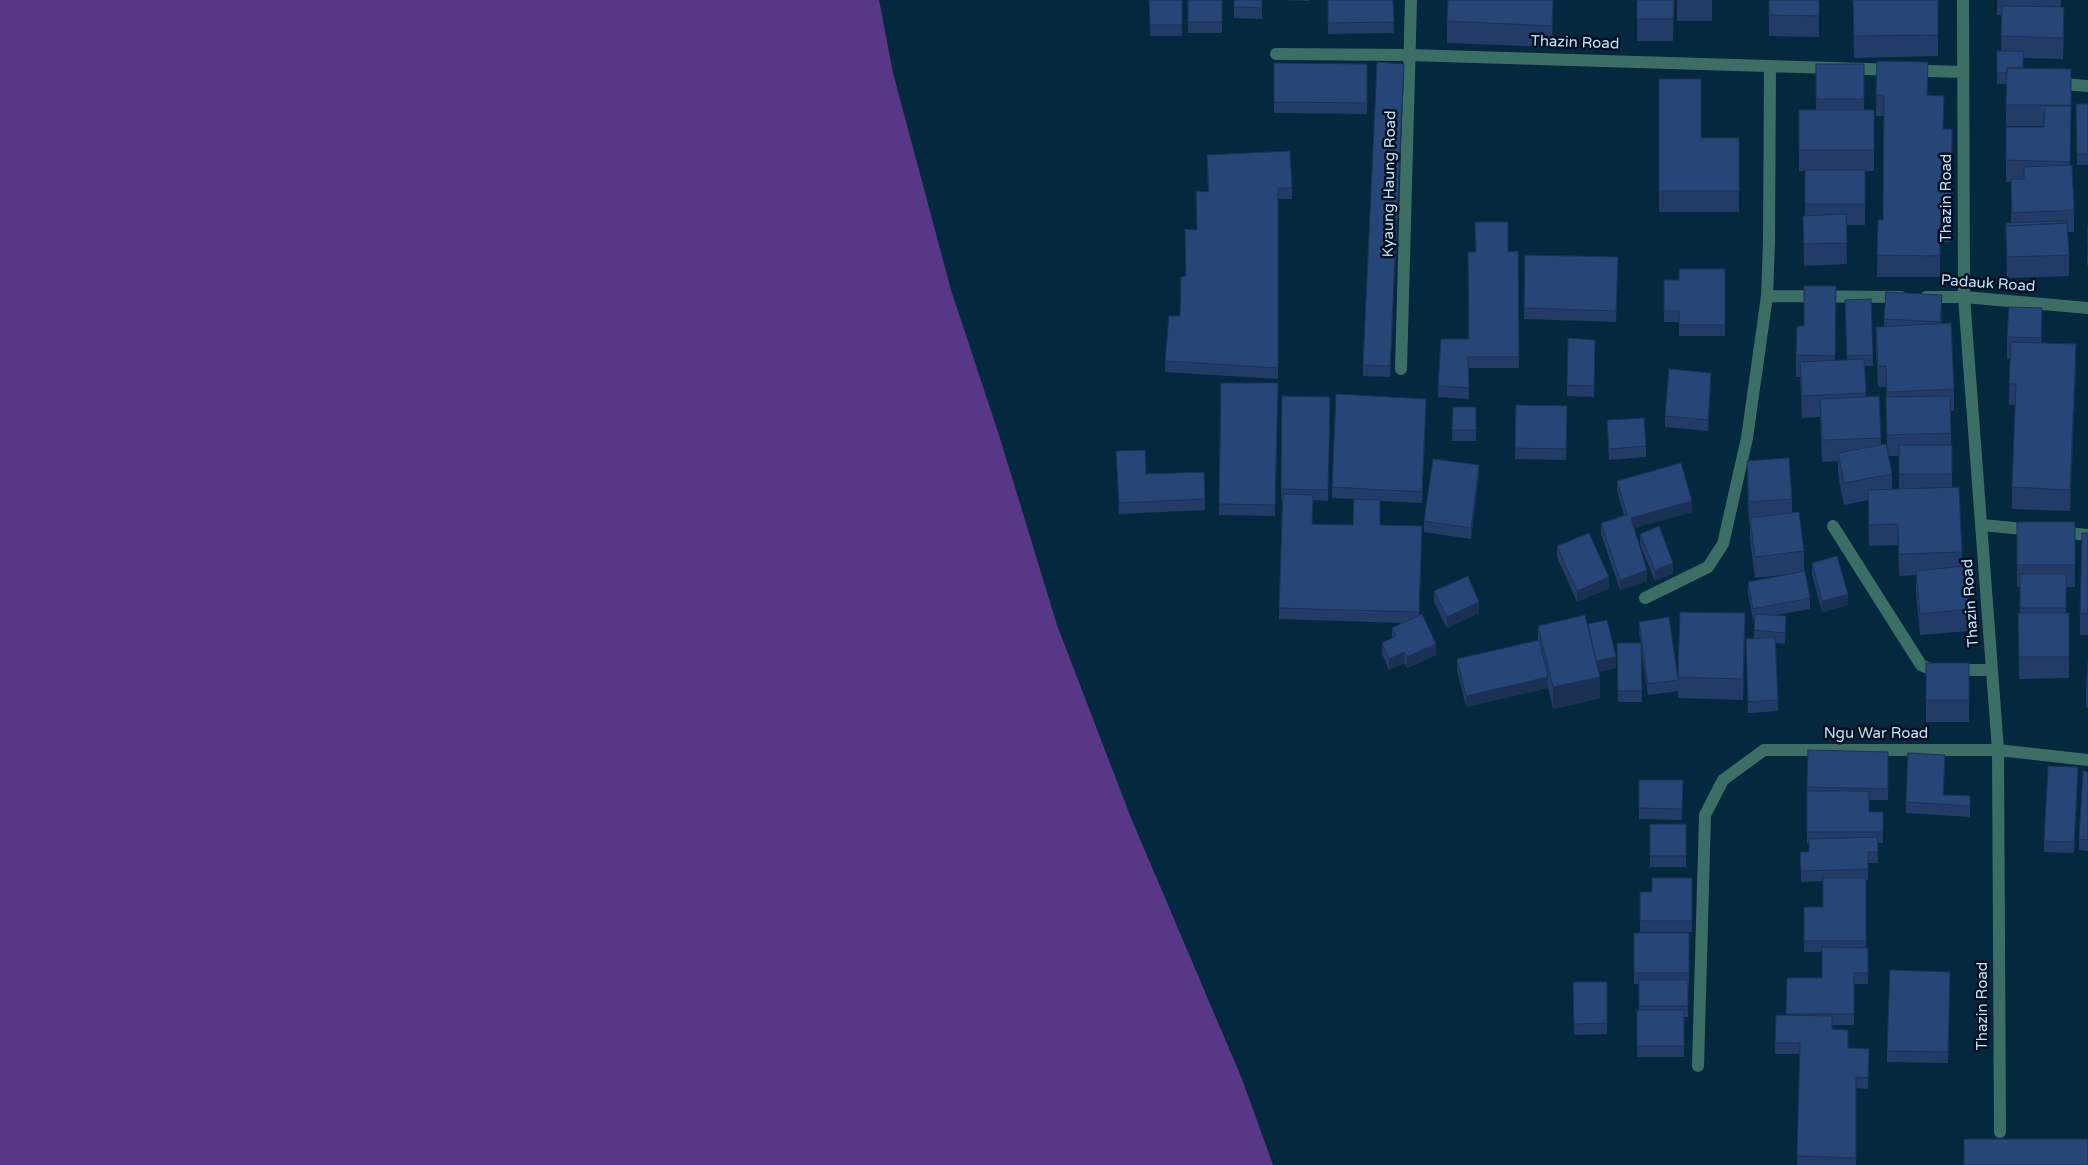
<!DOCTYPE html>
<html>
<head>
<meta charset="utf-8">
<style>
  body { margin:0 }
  canvas { display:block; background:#04283d }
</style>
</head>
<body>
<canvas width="2088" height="1165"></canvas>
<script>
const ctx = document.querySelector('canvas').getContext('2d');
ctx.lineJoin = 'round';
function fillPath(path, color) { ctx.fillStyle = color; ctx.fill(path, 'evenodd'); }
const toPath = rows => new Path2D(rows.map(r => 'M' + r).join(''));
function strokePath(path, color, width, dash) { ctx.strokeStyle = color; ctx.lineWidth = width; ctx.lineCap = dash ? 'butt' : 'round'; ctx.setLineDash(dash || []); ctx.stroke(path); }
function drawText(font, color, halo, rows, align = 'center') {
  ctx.font = font + ' "Varela Round",sans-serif'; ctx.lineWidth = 5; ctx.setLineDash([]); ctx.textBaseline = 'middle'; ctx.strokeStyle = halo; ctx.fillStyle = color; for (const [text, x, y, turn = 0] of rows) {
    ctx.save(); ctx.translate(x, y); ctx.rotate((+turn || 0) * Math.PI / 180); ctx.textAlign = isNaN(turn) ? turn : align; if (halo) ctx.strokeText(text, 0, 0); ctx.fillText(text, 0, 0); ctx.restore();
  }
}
fillPath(toPath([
  [0,0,879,0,893,73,951,290,999,435,1057,625,1131,818,1242,1079,1273,1165,0,1165]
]), '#583787');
strokePath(toPath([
  [1963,0,1964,297,1998,750,2000,1132],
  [1276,54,1409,55,1963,72],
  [2061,84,2088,86],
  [1767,296,1901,297],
  [1926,297,1964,297,2088,308],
  [1401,369,1411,0],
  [1982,525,2034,530],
  [1833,526,1921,665,1932,670,1992,670],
  [2059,532,2088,535],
  [1645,598,1708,567,1723,544,1747,438,1767,296,1769,242,1770,66],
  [1698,1066,1705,815,1723,780,1764,750,1998,750,2088,760]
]), '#3b6f65', 12);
fillPath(toPath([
  [1149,0,1182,0,1182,36,1150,36],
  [1188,0,1222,0,1222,33,1188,33],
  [1234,0,1262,0,1262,19,1234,18],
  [1284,0,1309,0,1309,1],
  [1328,0,1393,0,1394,33,1328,34],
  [1553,0,1552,47,1447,43,1447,21],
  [1637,0,1674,0,1673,41,1637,41],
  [1677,0,1712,0,1712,21,1677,21],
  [1769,0,1819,0,1819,37,1769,36],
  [1853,0,1938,0,1938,56,1854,58],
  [1997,0,2061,0,2061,7,2064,29,2063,59,2023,58,2023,68,2071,69,2070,165,2074,210,2074,232,2067,232,2069,255,2069,276,2007,278,2006,223,2011,223,2011,182,2006,182,2006,127,2044,127,2044,126,2006,126,2006,84,1997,84,1997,51,2001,51,2002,15,1997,15],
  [1877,61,1928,95,1944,129,1952,129,1951,242,1940,242,1940,277,1877,277,1878,220,1883,220,1884,116,1876,116],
  [1274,63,1367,64,1367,114,1274,113],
  [1816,64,1864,64,1864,110,1874,110,1874,171,1865,171,1865,225,1846,225,1847,264,1804,266,1803,216,1805,216,1805,171,1799,171,1799,110,1816,110],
  [1404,75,1390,377,1363,376,1363,365],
  [1659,79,1701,138,1739,138,1739,212,1659,212],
  [2076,104,2088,104,2088,165,2077,165],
  [1207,155,1292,188,1292,199,1278,199,1278,379,1165,372,1165,361,1180,316,1186,276,1208,192],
  [2088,226,2088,265,2087,265],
  [1518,251,1519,368,1468,368,1469,399,1438,397,1438,386,1469,339,1508,252],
  [1525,255,1618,268,1616,322,1524,319],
  [1725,269,1725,336,1679,336,1679,322,1664,322,1664,280,1679,280],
  [1836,286,1835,361,1847,360,1845,311,1873,355,1873,366,1865,366,1866,397,1881,438,1881,445,1887,446,1886,401,1886,387,1878,387,1876,348,1876,327,1884,326,1884,319,1942,316,1941,324,1954,389,1954,411,1951,411,1951,445,1952,445,1952,487,1962,552,1962,567,1969,609,1969,631,1920,635,1916,592,1916,575,1899,576,1898,545,1869,546,1868,500,1844,505,1838,474,1838,461,1822,462,1820,417,1802,418,1800,377,1796,377,1796,355,1804,326],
  [1889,456,1899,456,1899,489,1892,489,1892,474],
  [2042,329,2041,343,2076,366,2070,511,2012,509,2012,487,2015,405,2009,405,2010,359,2007,359,2007,337],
  [1595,351,1594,397,1567,396,1567,385],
  [1221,383,1278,383,1275,516,1219,515],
  [1711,384,1708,431,1665,427,1665,416],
  [1282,396,1330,397,1328,501,1313,500,1312,524,1353,525,1354,499,1332,498,1332,487,1426,410,1422,503,1380,501,1380,525,1422,537,1419,616,1436,655,1407,668,1404,663,1389,670,1382,654,1382,643,1392,638,1392,628,1403,623,1279,619,1282,500,1281,500],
  [1516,405,1567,406,1566,460,1515,459],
  [1453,407,1476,407,1476,441,1452,441],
  [1607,420,1646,446,1646,457,1609,460],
  [1116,451,1146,474,1205,499,1205,510,1119,514],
  [1747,461,1792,499,1792,513,1804,551,1804,571,1810,598,1810,609,1776,615,1786,627,1785,644,1776,643,1778,711,1748,713,1746,639,1754,638,1755,619,1753,620,1748,593,1748,582,1791,574,1755,578,1750,539,1750,523,1749,523,1747,482],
  [1479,476,1471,539,1424,532,1424,521],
  [1617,481,1692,512,1634,528,1647,581,1620,590,1601,534,1601,523,1624,515,1617,492],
  [2017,522,2075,522,2075,587,2066,587,2066,613,2069,613,2069,678,2019,679,2018,613,2020,613,2020,587,2017,587],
  [2088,533,2088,635,2080,635,2080,613],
  [1640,534,1673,574,1655,581,1640,545],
  [1557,546,1609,588,1577,602,1557,557],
  [1812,563,1848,605,1822,612,1812,574],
  [1434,591,1479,613,1447,628,1434,602],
  [1639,622,1678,680,1678,691,1648,695,1641,647,1642,702,1618,702,1617,643,1641,643,1639,633],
  [1588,624,1616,668,1599,672,1600,698,1553,709,1548,687,1548,688,1466,707,1457,670,1457,659,1538,640,1538,626],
  [1745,635,1743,700,1678,698,1678,677],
  [2088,662,2088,708,2086,707,2086,686],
  [1926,663,1969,663,1969,722,1926,722],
  [1888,752,1888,800,1869,800,1869,812,1883,812,1883,843,1877,843,1878,863,1868,863,1868,880,1866,880,1866,948,1868,948,1868,984,1854,984,1854,1025,1832,1025,1832,1029,1848,1048,1869,1049,1868,1089,1856,1088,1856,1165,1797,1165,1800,1054,1775,1054,1776,1015,1786,1016,1787,978,1822,978,1822,952,1804,952,1804,907,1823,907,1823,881,1801,882,1800,852,1809,852,1809,843,1807,843,1807,787],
  [1945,766,1943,795,1970,796,1970,817,1906,813,1906,802],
  [2088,772,2088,851,2079,850,2079,839],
  [2078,778,2074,853,2044,852,2044,841],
  [1639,780,1683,780,1682,820,1639,819],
  [1650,824,1686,824,1686,867,1650,867],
  [1692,878,1692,932,1640,932,1640,892,1652,892],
  [1634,933,1689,933,1689,984,1688,984,1688,1017,1684,1017,1684,1057,1637,1057,1637,1010,1639,1010,1639,984,1634,984],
  [1950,972,1948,1063,1887,1062,1887,1051],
  [1573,982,1607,982,1607,1034,1574,1035]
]), '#223c67');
fillPath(toPath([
  [1404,64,1404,75,1390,377,1390,366],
  [1942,295,1942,316,1940,343,1940,322],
  [2042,308,2042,329,2041,360,2041,338],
  [2076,344,2076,366,2070,511,2070,490],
  [1711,373,1711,384,1708,431,1708,420],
  [1426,399,1426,410,1422,503,1422,492],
  [1479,465,1479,476,1471,539,1471,528],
  [1692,501,1692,512,1631,529,1631,518],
  [1673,563,1673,574,1655,581,1655,570],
  [1647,570,1647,581,1620,590,1620,580],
  [1609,577,1609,588,1577,602,1577,591],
  [1848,594,1848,605,1822,612,1822,601],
  [1479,602,1479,613,1447,628,1447,617],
  [1745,613,1745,635,1743,700,1743,679],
  [1436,644,1436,655,1407,668,1407,657],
  [1404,652,1404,663,1389,670,1389,659],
  [1616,657,1616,668,1595,672,1595,661],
  [1548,677,1548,688,1466,707,1466,696],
  [1600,677,1600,698,1553,709,1553,687],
  [2078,767,2078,778,2074,853,2074,842]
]), '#1b3154');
const building = toPath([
  [1149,0,1182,0,1182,25,1150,25,1149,0],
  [1188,0,1222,0,1222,22,1188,22,1188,0],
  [1234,0,1262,0,1262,8,1234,7,1234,0],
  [1328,0,1393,0,1394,22,1328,23,1328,0],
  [1448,0,1553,0,1552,26,1447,21,1448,0],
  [1637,0,1674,0,1673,19,1637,19,1637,0],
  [1769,0,1819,0,1819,16,1769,15,1769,0],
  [1853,0,1938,0,1938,35,1854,36,1853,0],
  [2002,6,2064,7,2063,38,2001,36,2002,6],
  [1997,51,2023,51,2023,68,2007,68,2007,73,1997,73,1997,51],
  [1877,61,1928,62,1927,95,1944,96,1943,129,1952,129,1951,221,1940,221,1940,256,1877,255,1878,220,1883,220,1884,95,1876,95,1877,61],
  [1377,62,1404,64,1390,366,1363,365,1377,62],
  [1274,63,1367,64,1367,103,1274,102,1274,63],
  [1816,64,1864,64,1864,99,1816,99,1816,64],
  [2007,68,2071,69,2071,105,2006,105,2007,68],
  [1659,79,1701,79,1701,138,1739,138,1739,191,1659,191,1659,79],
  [2076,104,2088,104,2088,154,2077,154,2076,104],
  [2045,106,2071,106,2070,162,2006,160,2006,127,2044,127,2045,106],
  [1799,110,1874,110,1874,150,1799,150,1799,110],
  [1290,151,1292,188,1278,188,1278,368,1165,361,1169,316,1180,316,1181,277,1186,276,1185,229,1197,230,1196,191,1209,192,1207,155,1290,151],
  [2072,165,2074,210,2012,213,2011,179,2024,179,2024,167,2072,165],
  [1805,170,1865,170,1865,204,1805,204,1805,170],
  [1846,214,1847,243,1804,244,1803,216,1846,214],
  [2067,221,2067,223,2006,226,2006,236,2006,223,2067,221],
  [1475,222,1508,222,1508,252,1518,251,1519,357,1468,357,1469,388,1438,386,1441,339,1469,339,1468,252,1476,252,1475,222],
  [2067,223,2069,255,2007,257,2006,226,2067,223],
  [2088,226,2088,244,2087,244,2088,226],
  [1525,255,1618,257,1616,311,1524,308,1525,255],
  [1679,269,1725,269,1725,325,1679,325,1679,311,1664,311,1664,280,1679,280,1679,269],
  [1804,286,1836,286,1835,356,1796,355,1797,326,1804,326,1804,286],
  [1886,292,1942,295,1940,322,1884,319,1886,292],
  [1871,299,1873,355,1847,356,1845,300,1871,299],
  [2009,307,2042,308,2041,338,2007,337,2009,307],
  [1951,323,1954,389,1887,392,1886,366,1878,366,1876,327,1951,323],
  [1568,338,1595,340,1594,386,1567,385,1568,338],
  [2011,342,2076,344,2070,490,2012,487,2016,384,2009,384,2011,342],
  [1864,359,1866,393,1802,396,1800,362,1864,359],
  [1669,369,1711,373,1708,420,1665,416,1669,369],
  [1221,383,1278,383,1275,505,1219,504,1221,383],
  [1336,394,1426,399,1422,492,1332,487,1336,394],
  [1282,396,1330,397,1328,490,1281,489,1282,396],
  [1879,396,1881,438,1822,440,1820,399,1879,396],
  [1950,396,1951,433,1887,435,1886,397,1950,396],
  [1516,405,1567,406,1566,449,1515,448,1516,405],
  [1453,407,1476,407,1476,430,1452,430,1453,407],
  [1644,418,1646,446,1609,449,1607,420,1644,418],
  [1886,444,1892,474,1844,483,1838,453,1886,444],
  [1899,445,1952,445,1952,474,1899,474,1899,445],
  [1145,450,1146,474,1204,472,1205,499,1119,503,1116,451,1145,450],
  [1789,458,1792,499,1749,502,1747,461,1789,458],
  [1433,459,1479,465,1471,528,1424,521,1433,459],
  [1681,463,1692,501,1631,518,1647,570,1620,580,1601,523,1627,515,1617,481,1681,463],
  [1959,487,1962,552,1899,554,1898,524,1869,525,1868,490,1959,487],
  [1283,494,1313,495,1312,524,1353,525,1354,499,1380,500,1380,525,1422,526,1419,612,1279,608,1283,494],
  [1799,512,1804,551,1755,557,1750,518,1799,512],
  [2017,522,2075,522,2075,565,2017,565,2017,522],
  [1659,526,1673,563,1655,570,1640,534,1659,526],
  [1589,533,1609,577,1577,591,1557,546,1589,533],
  [2082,533,2088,533,2088,614,2080,613,2082,533],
  [1837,556,1848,594,1822,601,1812,563,1837,556],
  [1965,566,1969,609,1920,614,1916,571,1965,566],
  [1805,571,1810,598,1753,609,1748,582,1805,571],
  [2020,574,2066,574,2066,608,2020,608,2020,574],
  [1468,576,1479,602,1447,617,1434,591,1468,576],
  [1680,612,1745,613,1743,679,1678,677,1680,612],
  [2018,613,2069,613,2069,657,2019,657,2018,613],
  [1422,614,1436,644,1407,657,1404,652,1389,659,1382,643,1396,636,1392,628,1422,614],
  [1755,614,1786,616,1785,633,1754,630,1755,614],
  [1585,615,1600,677,1553,687,1538,626,1585,615],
  [1669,617,1678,680,1648,684,1639,622,1669,617],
  [1607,620,1616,657,1596,661,1588,624,1607,620],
  [1775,637,1778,700,1748,702,1746,639,1775,637],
  [1539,640,1548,677,1466,696,1457,659,1539,640],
  [1617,643,1641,643,1642,691,1618,691,1617,643],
  [2088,662,2088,686,2086,686,2088,662],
  [1926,663,1969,663,1969,700,1926,700,1926,663],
  [1808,750,1888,752,1888,789,1807,787,1808,750],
  [1908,753,1945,755,1943,795,1970,796,1970,806,1906,802,1908,753],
  [2048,766,2078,767,2074,842,2044,841,2048,766],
  [2083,771,2088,772,2088,840,2079,839,2083,771],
  [1639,780,1683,780,1682,809,1639,808,1639,780],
  [1807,791,1869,791,1869,812,1883,812,1883,832,1807,832,1807,791],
  [1650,824,1686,824,1686,856,1650,856,1650,824],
  [1877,837,1878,852,1868,852,1868,869,1801,871,1800,852,1809,852,1809,839,1877,837],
  [1652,878,1692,878,1692,921,1640,921,1640,892,1652,892,1652,878],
  [1823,878,1866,878,1866,941,1804,941,1804,907,1823,907,1823,878],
  [1634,933,1689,933,1689,973,1634,973,1634,933],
  [1822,947,1868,948,1868,973,1854,973,1854,1014,1786,1014,1787,978,1822,978,1822,947],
  [1890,970,1950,972,1948,1052,1887,1051,1890,970],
  [1639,980,1688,980,1688,1006,1639,1006,1639,980],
  [1573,982,1607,982,1607,1023,1574,1024,1573,982],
  [1637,1010,1684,1010,1684,1046,1637,1046,1637,1010],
  [1776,1015,1832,1016,1832,1029,1848,1030,1848,1048,1869,1049,1868,1078,1856,1077,1856,1158,1797,1156,1800,1043,1775,1043,1776,1015],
  [1964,1139,2088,1139,2088,1165,1964,1165,1964,1139]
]);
fillPath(building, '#274678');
strokePath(building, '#1b3154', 1);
drawText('15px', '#c2e2f9', '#001020', [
  ["Thazin Road",1575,43,2],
  ["Kyaung Haung Road",1390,184,-89],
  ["Thazin Road",1947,198,-90],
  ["Padauk Road",1988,284,4],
  ["Thazin Road",1971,603,-94],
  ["Ngu War Road",1876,734],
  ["Thazin Road",1983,1006,-90]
]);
</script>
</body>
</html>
